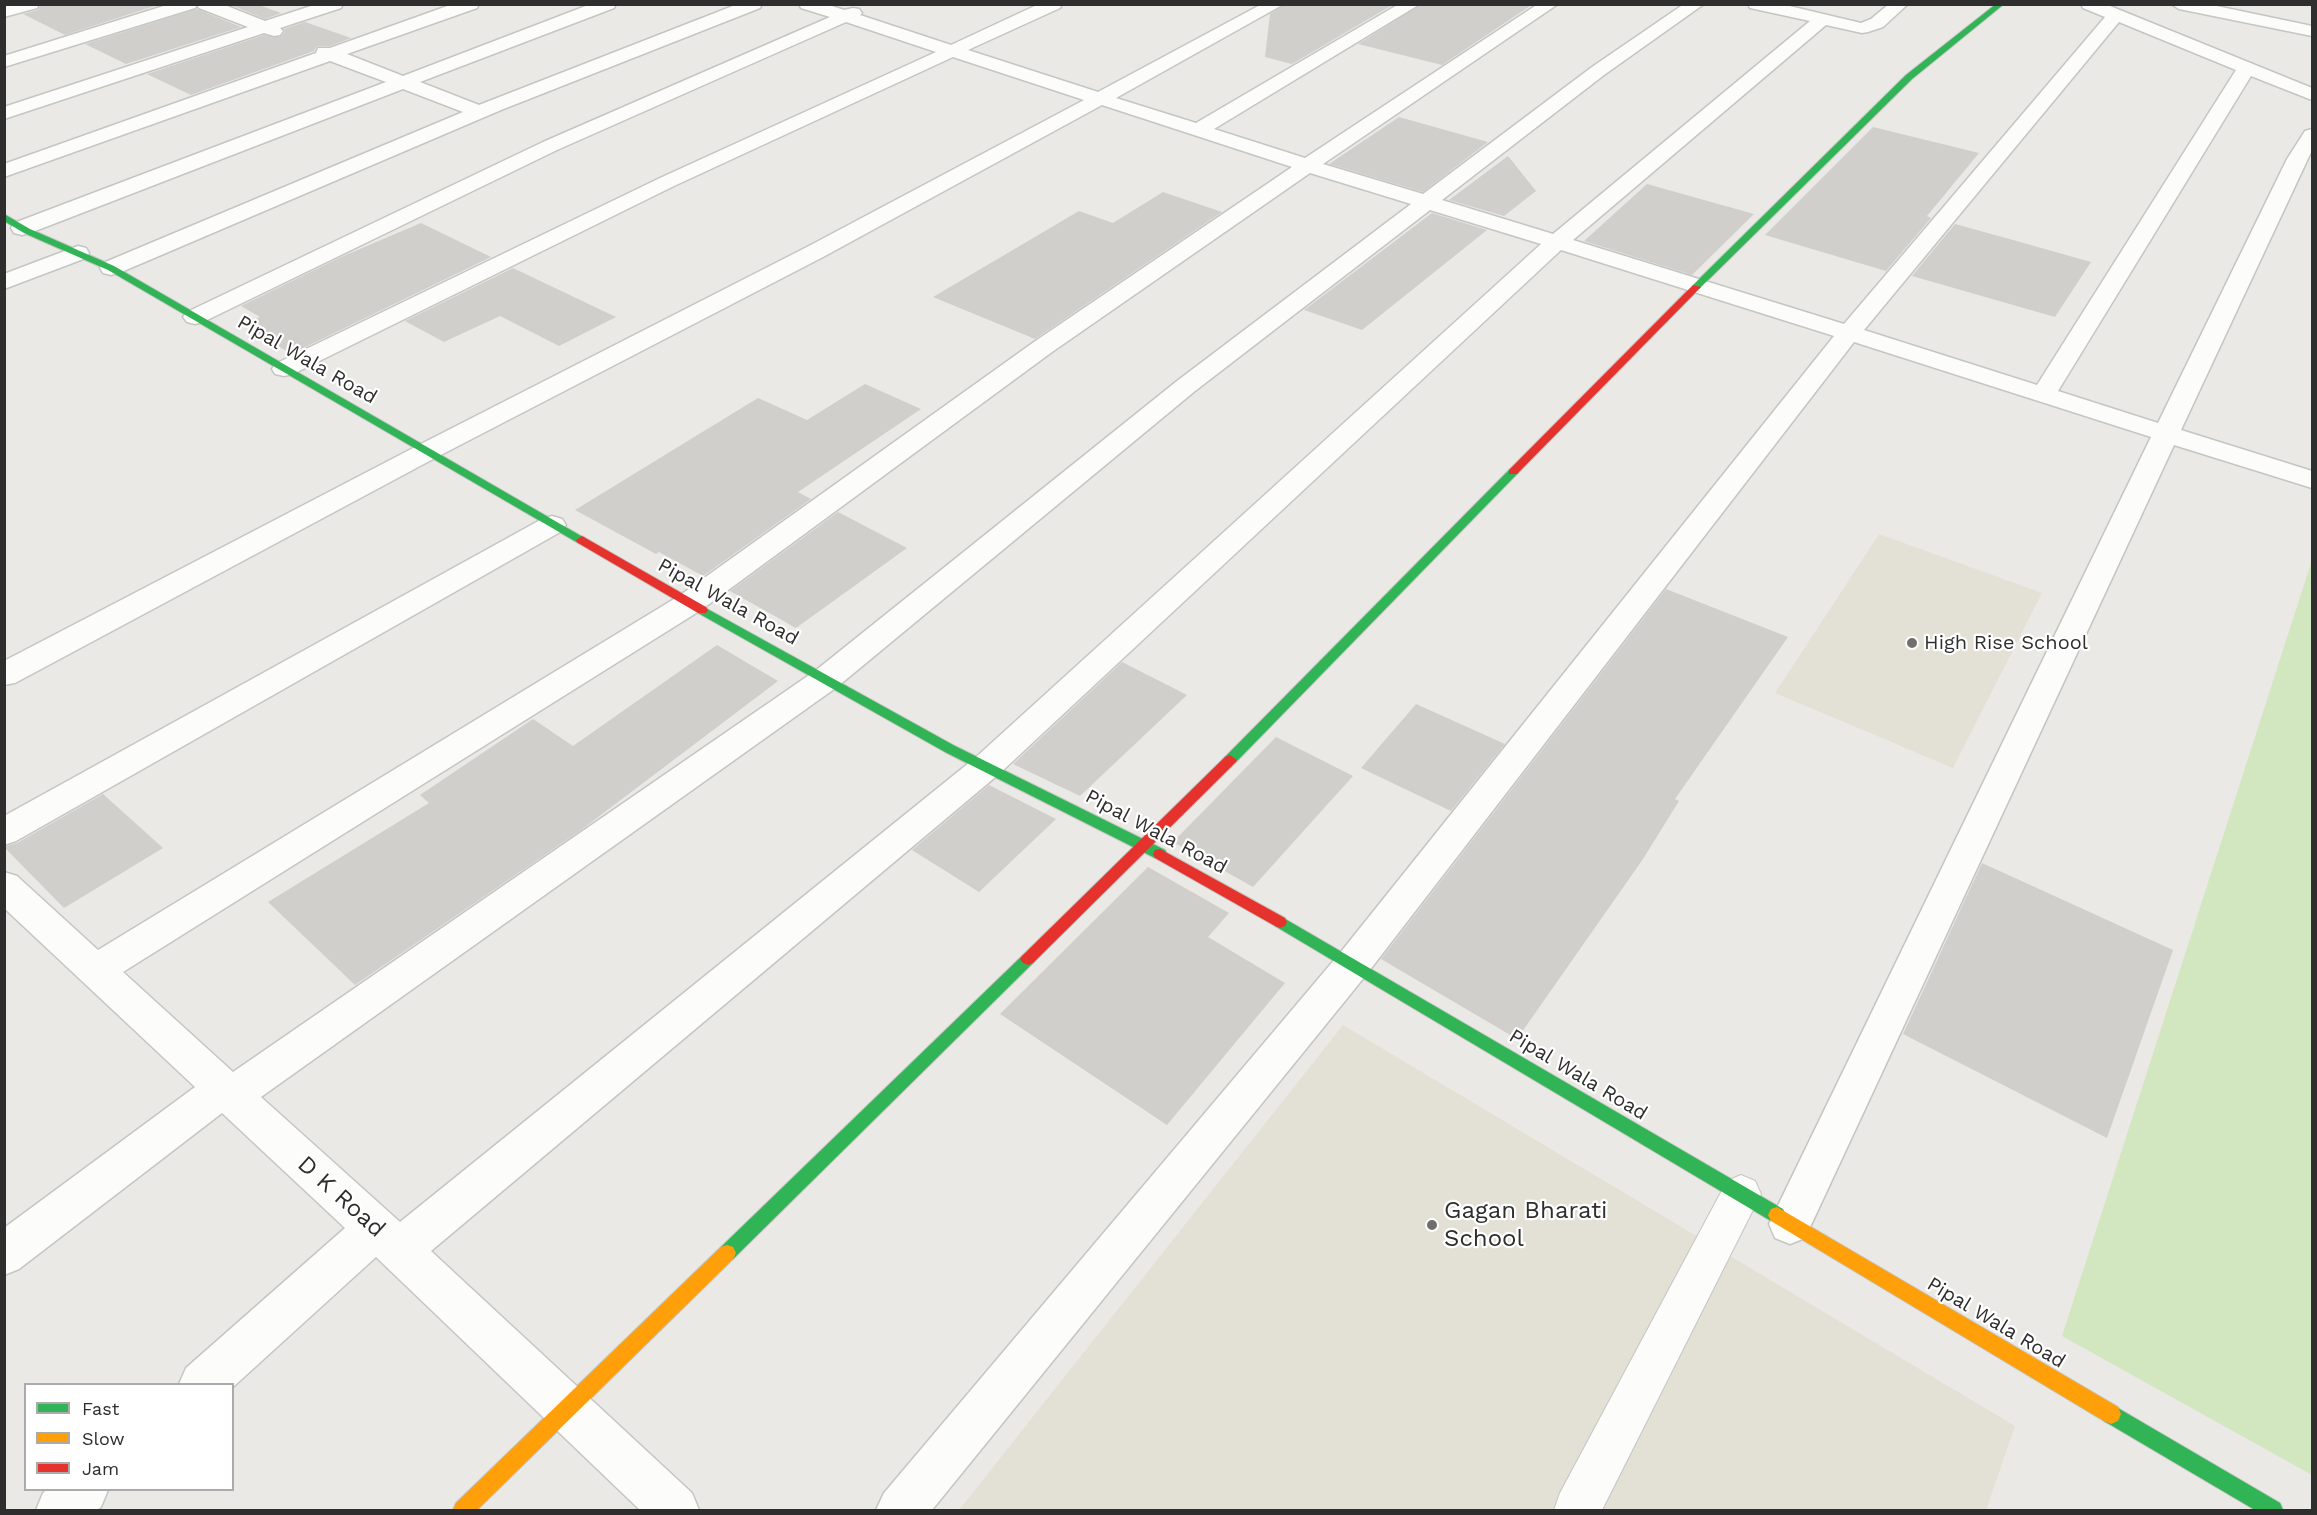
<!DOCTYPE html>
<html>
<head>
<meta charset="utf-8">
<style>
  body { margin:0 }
  #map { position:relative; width:2317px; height:1515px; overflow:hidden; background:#eae9e5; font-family:"Work Sans",sans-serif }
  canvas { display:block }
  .frame { position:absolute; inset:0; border:6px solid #2e2e2e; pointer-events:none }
  .legend { position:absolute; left:24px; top:1383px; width:210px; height:108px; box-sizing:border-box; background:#fff; border:2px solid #ababab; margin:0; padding:8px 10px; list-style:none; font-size:18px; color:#2e2e2e }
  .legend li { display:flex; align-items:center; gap:12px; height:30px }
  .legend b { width:30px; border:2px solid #ababab }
</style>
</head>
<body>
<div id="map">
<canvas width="2317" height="1515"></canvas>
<div class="frame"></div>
<ul class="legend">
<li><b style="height:8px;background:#30b455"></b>Fast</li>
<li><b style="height:8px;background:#ff9f0a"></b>Slow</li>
<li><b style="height:8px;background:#e5322d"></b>Jam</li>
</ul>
</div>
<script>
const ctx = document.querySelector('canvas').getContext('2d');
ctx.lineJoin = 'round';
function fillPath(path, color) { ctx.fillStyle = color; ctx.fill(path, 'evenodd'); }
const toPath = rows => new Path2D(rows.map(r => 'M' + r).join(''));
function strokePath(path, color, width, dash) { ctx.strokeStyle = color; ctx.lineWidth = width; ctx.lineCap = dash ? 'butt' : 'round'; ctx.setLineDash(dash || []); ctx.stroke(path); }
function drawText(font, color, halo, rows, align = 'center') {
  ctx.font = font + ' "Work Sans",sans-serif'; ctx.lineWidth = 4.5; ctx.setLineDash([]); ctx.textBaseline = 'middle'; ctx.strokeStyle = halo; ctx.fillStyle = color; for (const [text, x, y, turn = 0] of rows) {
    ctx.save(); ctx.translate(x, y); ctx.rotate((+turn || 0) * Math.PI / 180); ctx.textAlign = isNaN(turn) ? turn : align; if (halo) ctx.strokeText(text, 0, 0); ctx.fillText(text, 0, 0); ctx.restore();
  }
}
fillPath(toPath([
  [1879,534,2042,593,1953,768,1775,693],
  [1343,1025,2015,1426,1986,1510,959,1510]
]), '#e3e1d5');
fillPath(toPath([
  [2312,560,2312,1475,2062,1336]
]), '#d2e6c0');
fillPath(toPath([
  [41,4,161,4,65,35,23,14,38,10],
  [229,4,256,4,281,13,265,19],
  [1286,4,1394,4,1292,64,1265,57,1270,14],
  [1422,4,1533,4,1442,65,1358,44],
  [197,9,241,27,126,64,85,44],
  [305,22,351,38,330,46,317,46,314,51,191,95,147,74,264,35,280,37,285,32,284,29],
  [1399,117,1488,142,1423,192,1329,164],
  [1873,127,1979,153,1927,216,1931,218,1886,271,1765,235],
  [1508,156,1536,191,1504,216,1449,200],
  [1647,184,1754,214,1692,275,1584,241],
  [1163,192,1222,212,1035,339,933,297,1079,211,1113,223],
  [1432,213,1487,230,1362,330,1304,310],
  [421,223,491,257,291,354,243,324,260,317,241,306,341,257],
  [1955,224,2013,240,2091,262,2055,317,1912,276],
  [513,268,616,317,559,346,500,316,444,342,405,321],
  [865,384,921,409,798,492,811,499,703,576,659,552,656,554,575,510,758,398,807,420],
  [838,512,907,548,796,628,730,591],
  [1666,589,1788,637,1675,799,1679,801,1643,859,1517,1039,1381,959],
  [717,645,778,681,581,830,355,985,268,902,429,803,420,795,533,719,573,746],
  [1122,662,1187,695,1080,796,1013,764],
  [1416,704,1505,744,1451,811,1361,768],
  [1276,737,1353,776,1253,887,1173,842],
  [989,785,1056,819,979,892,912,850],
  [103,794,163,848,64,908,4,847,17,843],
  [1982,863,2173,950,2107,1138,1903,1034],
  [1148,867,1229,913,1208,937,1285,983,1167,1125,1000,1014]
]), '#d0cfcb');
const lane = toPath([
  [1741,1175,1755,1181,1761,1194,1602,1510,1554,1510,1560,1493,1727,1181,1741,1175]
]);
const street = toPath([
  [11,4,39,4,37,8,4,17,4,6,11,4],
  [170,4,222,4,265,21,317,4,343,4,341,8,280,28,283,31,280,35,274,36,264,33,4,119,4,107,248,27,199,8,197,5,195,8,4,67,4,56,170,4],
  [453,4,479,4,477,8,347,54,403,76,591,4,616,4,614,8,420,82,479,105,738,4,762,4,760,8,501,110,119,273,111,275,103,273,100,268,103,263,463,112,403,89,30,233,22,235,14,233,11,228,14,223,386,82,330,61,4,177,4,164,316,53,318,48,330,48,453,4],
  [799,4,826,4,844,10,853,8,859,9,862,13,860,15,951,45,1039,4,1062,4,1060,8,968,50,1098,92,1262,4,1284,4,1116,98,1196,123,1399,4,1420,4,1214,129,1305,158,1538,4,1558,4,1323,164,1423,194,1592,67,1684,4,1704,4,1604,75,1442,200,1553,234,1810,21,1750,8,1748,4,1781,4,1861,23,1871,19,1889,4,1908,4,1883,27,1868,32,1862,33,1826,25,1573,240,1844,324,2105,17,2083,8,2081,4,2105,4,2312,88,2312,100,2251,76,2058,391,2158,423,2287,159,2305,131,2312,129,2312,150,2181,430,2312,471,2312,488,2174,445,1805,1238,1790,1244,1775,1238,1769,1224,2151,437,1854,342,1366,975,932,1510,876,1510,884,1493,1340,953,1834,336,1561,250,999,774,431,1251,692,1493,699,1510,640,1510,376,1257,232,1388,232,1384,179,1384,186,1368,345,1228,222,1113,19,1269,4,1275,4,1228,195,1087,4,908,4,872,17,876,98,950,679,596,1034,342,1292,167,1102,105,823,257,435,458,15,683,4,685,4,661,417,446,807,247,1084,100,953,57,674,186,293,374,284,376,275,374,272,369,275,364,660,178,936,52,846,22,557,150,203,322,195,324,187,322,183,317,187,312,543,142,830,17,801,8,799,4],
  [2119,22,2236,70,2037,385,1864,330,2119,22],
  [1310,173,1411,204,1177,381,815,671,233,1072,123,972,701,610,1052,352,1310,173],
  [1430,210,1541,244,975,758,400,1222,261,1097,837,687,1195,391,1430,210],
  [2171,4,2207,4,2312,26,2312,36,2179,9,2171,4],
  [78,246,86,248,89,253,86,258,4,289,4,274,78,246],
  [552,516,562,519,566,525,562,531,16,841,4,845,4,816,542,519,552,516],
  [46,1490,108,1490,101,1507,97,1510,36,1510,43,1493,46,1490]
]);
const fast = toPath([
  [1996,4,2004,4,1912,79,1699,289,1693,289,1693,285,1906,75,1996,4],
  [4,214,30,229,114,266,588,540,582,544,578,543,108,270,24,233,4,221,4,214],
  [1513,469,1519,472,1517,474,1235,763,1225,763,1223,760,1225,757,1509,470,1513,469],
  [702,606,955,746,1165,850,1167,854,1165,858,1155,858,945,752,698,613,696,610,698,607,702,606],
  [1280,916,1783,1209,1786,1215,1783,1221,1777,1223,1771,1221,1275,926,1273,922,1275,918,1280,916],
  [1028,953,1033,955,1036,959,1033,963,733,1259,727,1261,721,1259,718,1253,721,1247,1023,955,1028,953],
  [2111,1404,2280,1503,2283,1510,2255,1510,2104,1421,2101,1414,2104,1407,2111,1404]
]);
const slow = toPath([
  [1777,1207,2118,1407,2121,1414,2118,1421,2111,1424,2104,1421,1771,1221,1768,1215,1771,1209,1777,1207],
  [727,1245,733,1247,736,1253,733,1259,477,1510,453,1510,456,1503,721,1247,727,1245]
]);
const jam = toPath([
  [1693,285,1701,287,1517,474,1509,474,1509,470,1693,285],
  [582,536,706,607,708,610,706,613,698,613,578,543,576,540,582,536],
  [1230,755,1237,760,1235,763,1033,963,1028,965,1023,963,1020,959,1023,955,1225,757,1230,755],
  [1160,849,1285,918,1287,922,1285,926,1280,928,1275,926,1155,858,1153,854,1155,850,1160,849]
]);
strokePath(lane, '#c5c5c4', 2);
strokePath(street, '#c5c5c4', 3);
strokePath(fast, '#c5c5c4', 2);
strokePath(slow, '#c5c5c4', 2);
strokePath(jam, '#c5c5c4', 2);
fillPath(lane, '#fcfcfb');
fillPath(street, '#fcfcfb');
fillPath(fast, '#30b455');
fillPath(slow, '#ff9f0a');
fillPath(jam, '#e5322d');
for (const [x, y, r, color] of [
  [1912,643,6,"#706f6e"],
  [1432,1225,6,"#706f6e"]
]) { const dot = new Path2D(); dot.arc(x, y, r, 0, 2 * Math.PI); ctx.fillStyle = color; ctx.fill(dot); strokePath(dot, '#fff', 2); }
drawText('20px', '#2e2e2e', '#fff', [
  ["Pipal Wala Road",307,360,30],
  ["Pipal Wala Road",728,602,29],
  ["Pipal Wala Road",1156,832,28],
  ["Pipal Wala Road",1578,1075,31],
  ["Pipal Wala Road",1996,1323,31]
]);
drawText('20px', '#2e2e2e', '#fff', [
  ["High Rise School",1924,643]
], 'left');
drawText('24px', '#2e2e2e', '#fff', [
  ["D K Road",341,1197,42]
]);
drawText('24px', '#2e2e2e', '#fff', [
  ["Gagan Bharati",1444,1211],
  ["School",1444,1239]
], 'left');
</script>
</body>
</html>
